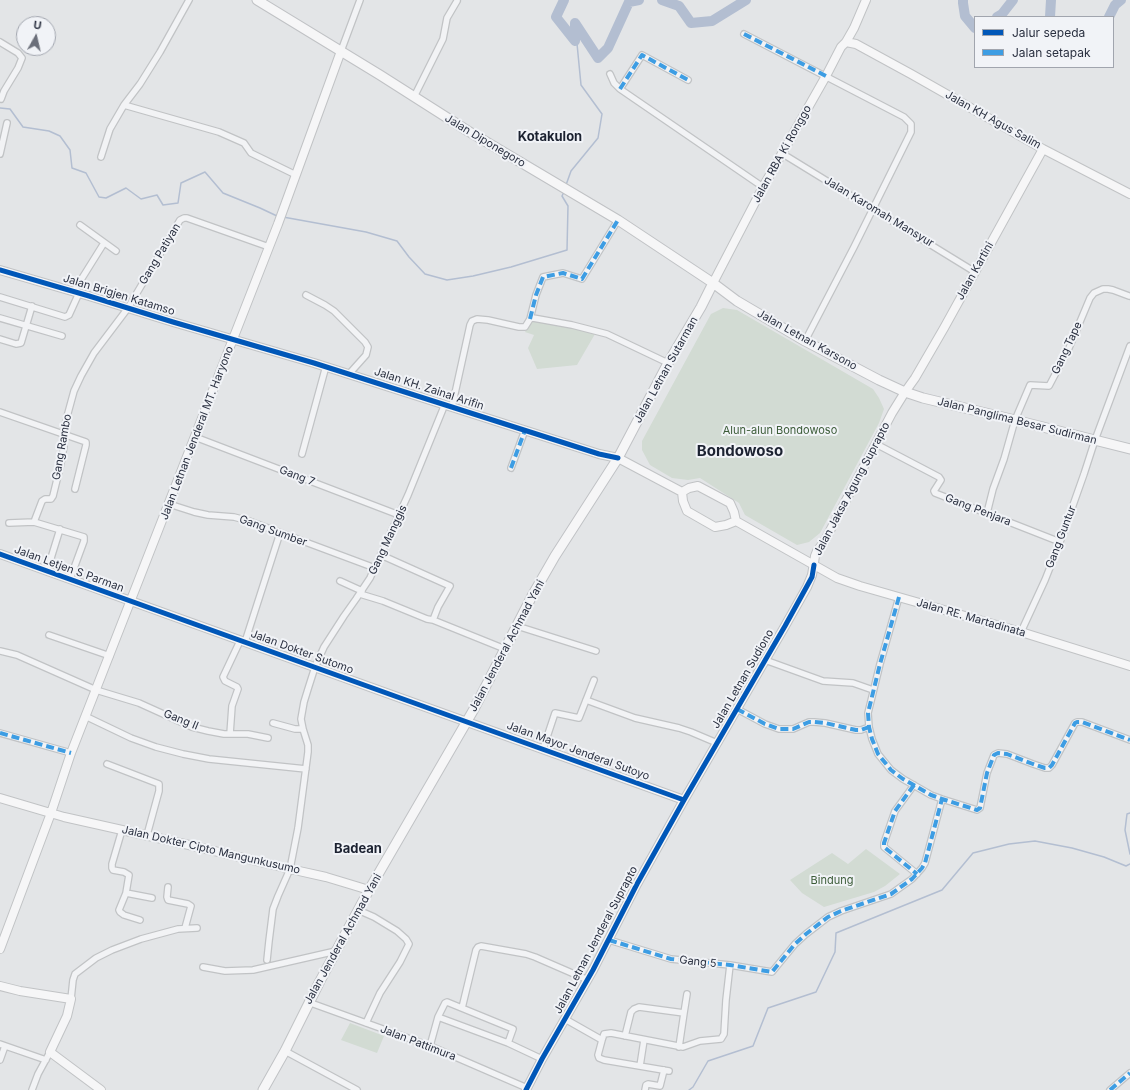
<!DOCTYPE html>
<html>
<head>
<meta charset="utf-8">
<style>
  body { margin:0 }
  #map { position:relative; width:1130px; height:1090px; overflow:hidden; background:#e3e5e7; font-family:Inter,sans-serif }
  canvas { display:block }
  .legend { position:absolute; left:974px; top:16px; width:140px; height:52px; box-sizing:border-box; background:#f1f3f7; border:1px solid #a1a5ae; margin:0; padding:5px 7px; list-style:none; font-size:12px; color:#2a3040 }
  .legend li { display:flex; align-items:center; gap:8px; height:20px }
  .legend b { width:20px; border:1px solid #a1a5ae }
  .north { position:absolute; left:16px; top:16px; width:40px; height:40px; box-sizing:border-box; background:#f1f3f7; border:1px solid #a1a5ae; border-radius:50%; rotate:8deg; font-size:11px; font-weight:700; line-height:16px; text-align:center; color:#2a3040 }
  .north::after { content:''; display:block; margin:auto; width:14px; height:18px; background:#6b6f7a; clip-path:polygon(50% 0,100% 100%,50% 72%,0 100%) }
</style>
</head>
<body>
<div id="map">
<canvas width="1130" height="1090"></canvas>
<ul class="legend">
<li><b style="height:5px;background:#0057b8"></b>Jalur sepeda</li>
<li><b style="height:5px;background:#3d9de3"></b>Jalan setapak</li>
</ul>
<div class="north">U</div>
</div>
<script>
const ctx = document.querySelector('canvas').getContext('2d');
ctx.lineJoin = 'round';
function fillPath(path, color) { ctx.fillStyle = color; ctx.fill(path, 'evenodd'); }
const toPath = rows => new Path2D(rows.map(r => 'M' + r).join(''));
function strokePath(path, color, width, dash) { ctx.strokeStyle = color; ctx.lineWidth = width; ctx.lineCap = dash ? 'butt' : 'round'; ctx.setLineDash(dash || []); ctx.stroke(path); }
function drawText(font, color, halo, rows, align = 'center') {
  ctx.font = font + ' Inter,sans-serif'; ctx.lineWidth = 4; ctx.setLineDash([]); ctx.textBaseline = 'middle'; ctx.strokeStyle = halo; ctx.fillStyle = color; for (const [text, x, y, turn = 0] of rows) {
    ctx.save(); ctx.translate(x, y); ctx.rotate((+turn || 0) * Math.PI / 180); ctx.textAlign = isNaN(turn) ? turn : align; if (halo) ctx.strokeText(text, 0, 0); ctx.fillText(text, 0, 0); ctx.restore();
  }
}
fillPath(toPath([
  [723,308,737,310,873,389,879,398,884,409,879,423,820,533,809,542,797,545,745,515,739,503,700,478,688,480,672,478,650,465,642,450,642,441,711,314],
  [530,321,563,323,595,334,577,365,537,369,528,348,534,335,525,332],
  [866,849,900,874,885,886,874,892,824,907,802,893,790,880,832,853,848,864],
  [350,1023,384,1036,377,1053,341,1040]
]), '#d2dbd3');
strokePath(toPath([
  [0,108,10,109,23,127,49,131,60,136,70,150,72,168,86,173,99,197,106,198,126,188,141,199,157,195,163,205,178,203,181,183,205,172,223,193,260,208,277,216],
  [566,185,571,171,598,138,602,114,581,85,575,23],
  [283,217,366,232,397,241,409,257,425,274,447,280,473,276,511,267,567,250,568,206,562,196,564,192],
  [1130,813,1127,814,1125,830,1130,854],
  [689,1090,693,1087,708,1061,753,1046,768,1008,816,992,835,952,836,933,942,890,973,853,1009,844,1035,841,1072,848,1104,857,1126,866,1130,864]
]), '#b3bed1', 1.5);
strokePath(toPath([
  [564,0,556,17,575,41,575,23,598,58,608,48,629,2,639,0],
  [662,0,679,6,691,23,712,21,746,0],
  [963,0,963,3,965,16,975,28],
  [997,17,1002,14,1013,0],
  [1050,17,1051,0],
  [1109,17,1115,5,1121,0]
]), '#b3bed1', 10);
const street = toPath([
  [744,34,904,117,911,124,911,132,854,247,805,341],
  [0,42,18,53,22,58,18,68,4,91,1,99],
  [341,51,360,0],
  [610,74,614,83,620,89,763,187],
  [620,89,642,55,688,80],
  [414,97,443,39,447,18,457,1],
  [124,105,219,132,244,143,251,153,296,175],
  [0,154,7,123],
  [783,154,975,272],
  [101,157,110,129,124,105,140,84,160,52,189,0],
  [80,225,116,251],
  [74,291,104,243],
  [306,295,325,305,334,311,365,342,368,347,366,355,349,374],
  [0,297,65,317,69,315,79,293],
  [0,318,62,336],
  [530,319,536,295,543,277,563,273,582,279,618,220],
  [0,339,16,344,21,343,32,306],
  [452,407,470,325,472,321,477,319,488,320,519,327,525,327,530,319,533,318,572,325,607,334,668,363],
  [0,412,86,442,86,445,75,489],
  [195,437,399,515],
  [876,444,939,477,941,480,934,491,935,493,1060,542],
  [302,454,326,366],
  [511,468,525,430],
  [169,504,194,512,208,515,234,517,249,521,375,568],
  [987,513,993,489,1004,459,1015,420,1030,385,1049,386,1069,348,1090,298,1094,293,1103,289,1108,289,1113,290,1129,296],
  [34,522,42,501,45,499,51,499,53,496,61,463,64,446,63,434,68,413,74,391,81,376,94,353,128,308,180,220,184,218,187,218,269,247],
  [9,523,34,522,84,537,84,541,70,579],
  [381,555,450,586,438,607,433,620],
  [47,571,60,529],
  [340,581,362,591],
  [360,594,383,601,427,619,433,620,505,649],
  [899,597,880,664,868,713,869,727,872,739,878,754,891,770,903,779,931,795,942,799,977,810,980,808,987,773,994,755,998,753,1007,754,1033,764,1045,768,1049,768,1052,765,1075,723,1077,722,1082,722,1130,740],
  [517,626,596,651],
  [1021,632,1045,580,1060,542,1084,474,1095,440,1130,346],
  [49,635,110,656],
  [245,642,280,533],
  [0,651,17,655,96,690,139,703,192,727,208,731,224,734,248,734,268,738],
  [765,660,823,681,853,683,873,690],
  [586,700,635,718,679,728,691,732,717,743],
  [737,709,765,724,779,729,793,729,809,722,814,722,825,723,856,730,861,730,869,727],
  [85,716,131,738,156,747,183,754,209,759,306,769],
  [273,723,295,729,303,729],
  [0,733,71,753],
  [230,734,232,706,238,689,237,687,225,681,223,677,240,641],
  [543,749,555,713,579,718,594,680],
  [107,764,159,784,159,791,147,835],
  [914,785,895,811,884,843,884,847,917,874],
  [122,830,112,864,112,868,113,870,124,872,129,875,126,893,152,898],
  [168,887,167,897,168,900,188,904,191,906,185,928],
  [126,893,119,910,120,912,124,915,140,920],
  [358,910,374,917,397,931,406,939,409,944,400,962,380,993,366,1023],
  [609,940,671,959,730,965,772,972,795,944,806,934,828,917,841,911,891,894,912,879,922,868,925,863,942,799],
  [267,960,269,941,273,909,278,896,290,869,298,828,308,752,308,745,303,729,301,719,304,702,308,689,315,667,324,647,344,616,356,599,370,578,408,495,445,404],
  [203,967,225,971,253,970,336,951],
  [71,999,73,980,75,974,96,958,112,950,141,939,178,929,197,928],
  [308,1002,430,1046,527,1088],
  [462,1008,476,950,478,947,481,946,526,954,535,957,588,980],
  [684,1013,687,994],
  [438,1017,508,1043,542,1059],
  [565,1019,602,1040,604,1034,611,1033,683,1047,700,1041,721,1039,724,1034,726,1000,730,965],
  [625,1036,631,1012,634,1009,639,1007,684,1013,679,1047],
  [602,1040,598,1055,599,1058,604,1060,669,1071],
  [0,1044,46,1060],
  [430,1046,438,1017,445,1003,447,1002,513,1029,508,1043],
  [285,1051,357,1090],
  [0,1060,5,1046],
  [640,1066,644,1040],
  [32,1090,38,1074,50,1052],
  [645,1090,646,1085,648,1084,660,1086,664,1070],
  [1110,1090,1130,1073]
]);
const secondary = toPath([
  [846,42,856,44,911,74,1043,149,1130,194],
  [0,270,89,296,173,322,314,363,599,454,618,458,682,492],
  [713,283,763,187,826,76,841,47,846,42,854,28,866,0],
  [682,492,683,501,687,511,715,527,726,525,736,521],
  [682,492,689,488,698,486,730,503,734,512,736,521],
  [736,521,837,578,860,586,1021,632,1130,666],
  [0,554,684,800],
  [0,798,64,817,189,845,290,869,326,877,369,890],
  [0,949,51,813,71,753,278,224,341,51],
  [0,986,20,991,71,999,67,1016,50,1052,101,1090],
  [526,1090,542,1059,593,970,637,884,684,800,785,626,807,587,812,575,815,556,817,551,824,542,892,413,905,392,915,378,944,328,1043,149]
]);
const primary = toPath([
  [257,0,380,75,468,131,618,220,713,283,737,301,805,341,879,380,905,392,923,398,1015,420,1130,449],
  [263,1090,285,1051,320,981,369,890,474,709,532,596,555,556,618,458,668,363,701,307,713,283]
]);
strokePath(street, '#c1c3c5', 8);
strokePath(secondary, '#c1c3c5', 10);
strokePath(primary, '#c0c2c5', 11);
strokePath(street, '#f2f3f5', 5.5);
strokePath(secondary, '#f6f6f7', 8);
strokePath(primary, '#f6f6f7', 9);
strokePath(toPath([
  [744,34,826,76],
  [620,89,642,55,688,80],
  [530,319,536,295,543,277,563,273,582,279,618,220],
  [511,468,525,430],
  [899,597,880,664,868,713,869,727,872,739,878,754,891,770,903,779,931,795,942,799,977,810,980,808,987,773,994,755,998,753,1007,754,1033,764,1045,768,1049,768,1052,765,1075,723,1077,722,1082,722,1130,740],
  [737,709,765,724,779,729,793,729,809,722,814,722,825,723,856,730,861,730,869,727],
  [0,733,71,753],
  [914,785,895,811,884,843,884,847,917,874],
  [609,940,671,959,730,965,772,972,795,944,806,934,828,917,841,911,891,894,912,879,922,868,925,863,942,799],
  [1110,1090,1130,1073]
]), '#3d9de3', 4, [8, 4]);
strokePath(toPath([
  [0,270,89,296,173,322,314,363,599,454,618,458],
  [0,554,684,800],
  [526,1090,542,1059,593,970,637,884,684,800,785,626,812,577,814,565]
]), '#0057b8', 5);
drawText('11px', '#2a3040', '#f1f3f7', [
  ["Jalan KH Agus Salim",993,120,29],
  ["Jalan Diponegoro",485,141,31],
  ["Jalan RBA Ki Ronggo",782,154,-61],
  ["Jalan Karomah Mansyur",879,212,31],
  ["Gang Patiyan",160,254,-59],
  ["Jalan Kartini",975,271,-61],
  ["Jalan Brigjen Katamso",119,295,17],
  ["Jalan Letnan Karsono",807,340,29],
  ["Gang Tape",1067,348,-65],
  ["Jalan Letnan Sutarman",666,370,-61],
  ["Jalan KH. Zainal Arifin",429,389,18],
  ["Jalan Panglima Besar Sudirman",1017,421,14],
  ["Jalan Letnan Jenderal MT. Haryono",197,433,-69],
  ["Gang Rambo",62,447,-80],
  ["Gang 7",297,476,21],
  ["Jalan Jaksa Agung Suprapto",852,489,-62],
  ["Gang Penjara",978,510,21],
  ["Gang Sumber",273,531,20],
  ["Gang Guntur",1061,537,-69],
  ["Gang Manggis",388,540,-65],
  ["Jalan Letjen S Parman",69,569,20],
  ["Jalan RE. Martadinata",971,618,16],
  ["Jalan Jenderal Achmad Yani",507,646,-62],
  ["Jalan Dokter Sutomo",302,652,20],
  ["Jalan Letnan Sudiono",743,679,-60],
  ["Gang II",181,720,22],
  ["Jalan Mayor Jenderal Sutoyo",578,751,20],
  ["Jalan Dokter Cipto Mangunkusumo",211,850,13],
  ["Jalan Jenderal Achmad Yani",343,939,-61],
  ["Jalan Letnan Jenderal Suprapto",596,940,-62],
  ["Gang 5",698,962,6],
  ["Jalan Pattimura",418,1043,21]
]);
drawText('11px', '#3c5c38', '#f1f3f7', [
  ["Alun-alun Bondowoso",780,431],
  ["Bindung",832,881]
]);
drawText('bold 13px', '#1c2231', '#f1f3f7', [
  ["Kotakulon",550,137],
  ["Badean",358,849]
]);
drawText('bold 15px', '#1c2231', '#f1f3f7', [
  ["Bondowoso",740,451]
]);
</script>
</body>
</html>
